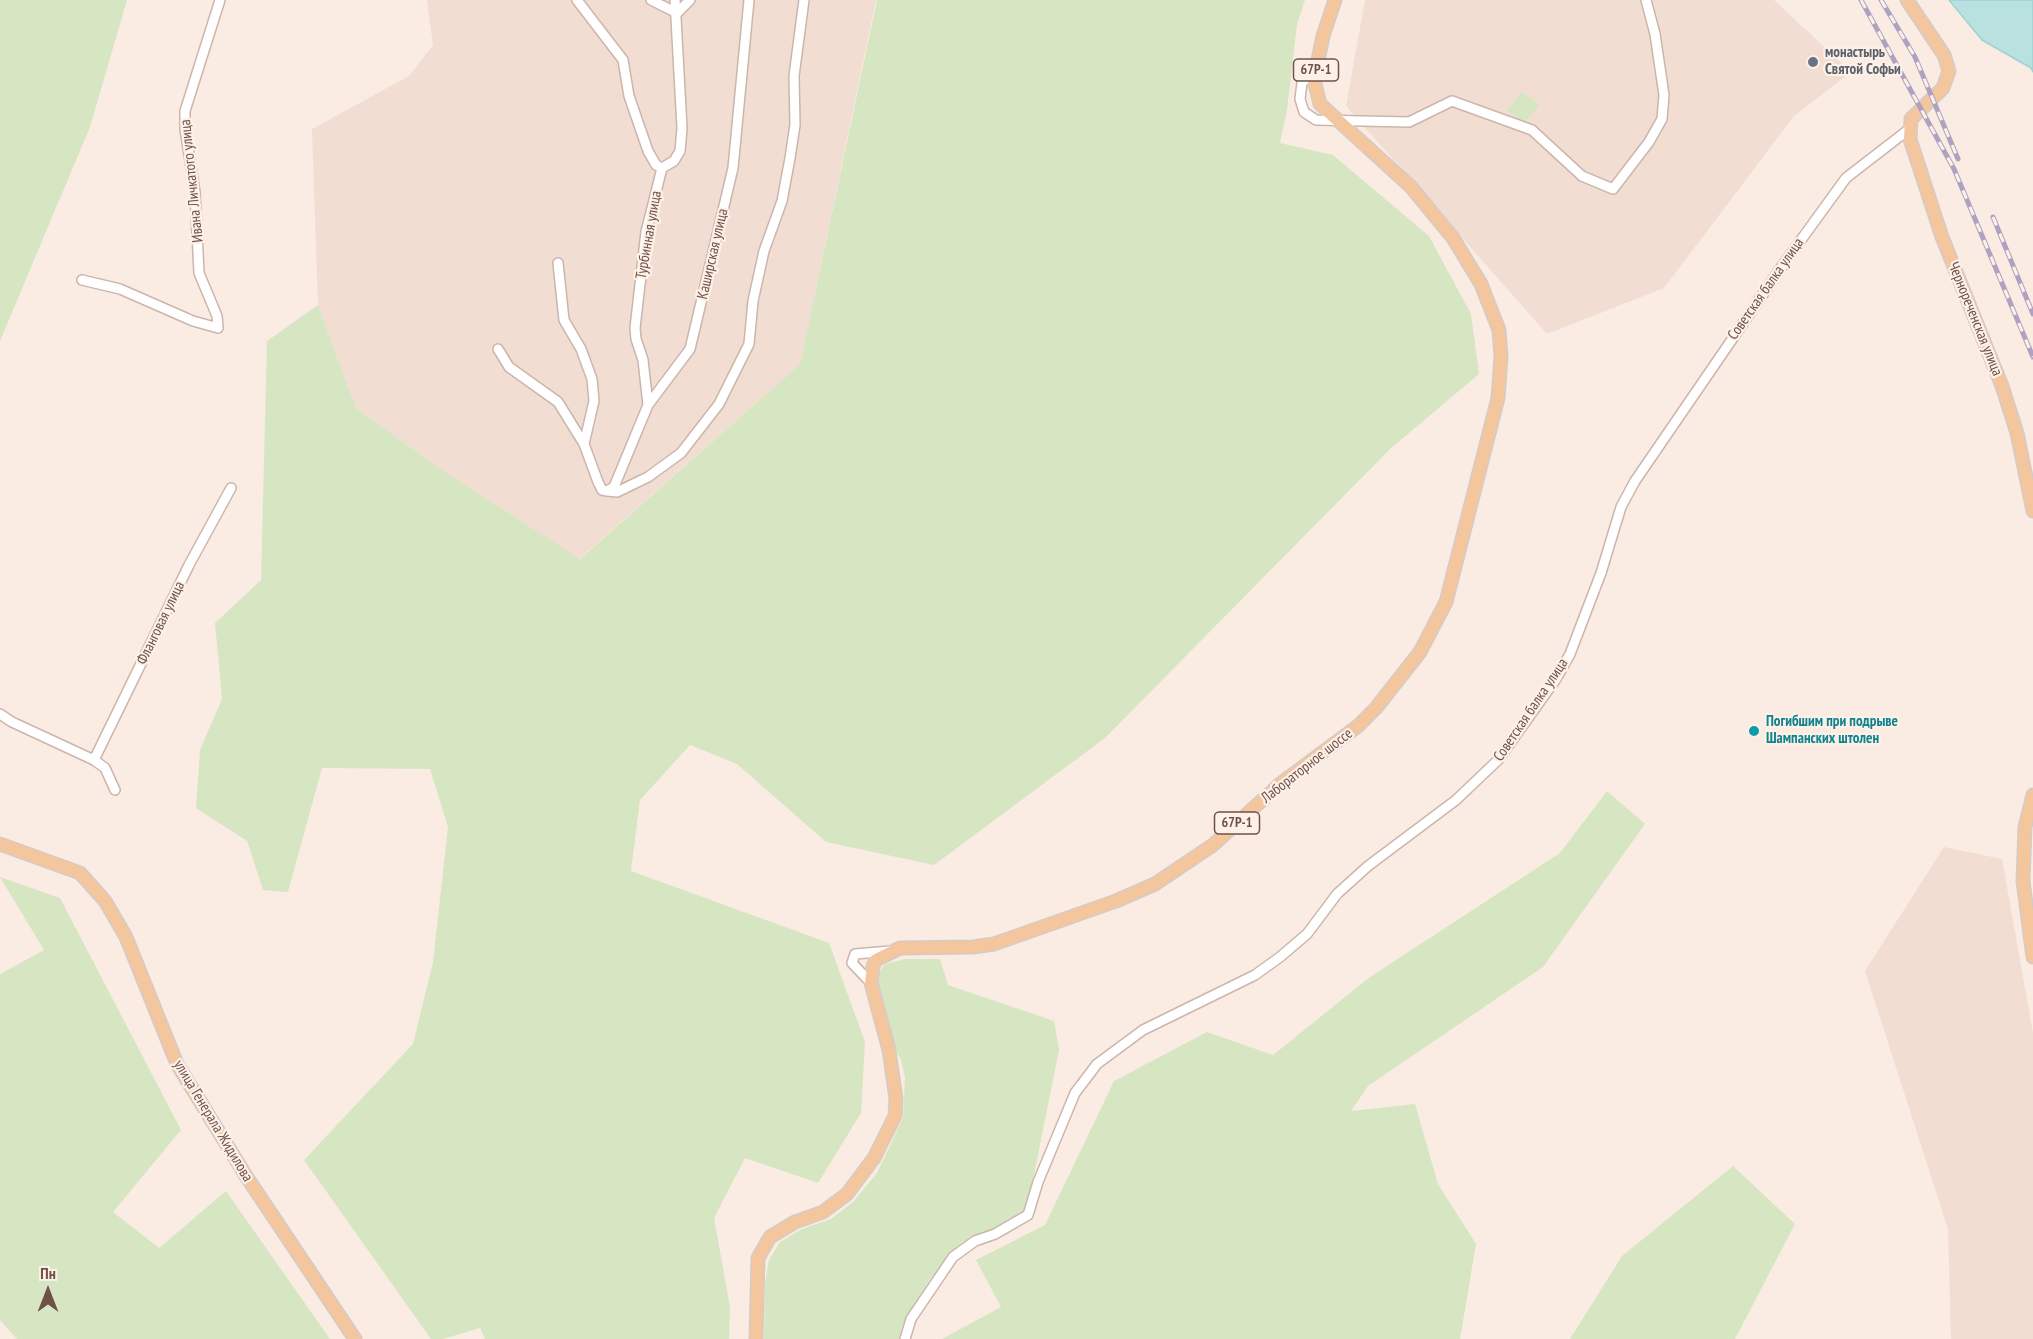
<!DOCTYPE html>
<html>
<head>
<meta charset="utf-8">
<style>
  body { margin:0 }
  #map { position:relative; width:2033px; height:1339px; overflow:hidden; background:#faece2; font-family:"PT Sans Narrow",sans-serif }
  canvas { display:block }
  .north { position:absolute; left:18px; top:1261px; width:60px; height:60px; -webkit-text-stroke:4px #fdf1e7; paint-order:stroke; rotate:0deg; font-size:16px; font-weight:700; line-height:24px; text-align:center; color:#6f514a }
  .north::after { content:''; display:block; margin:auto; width:21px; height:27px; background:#6f514a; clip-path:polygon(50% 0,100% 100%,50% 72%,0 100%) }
</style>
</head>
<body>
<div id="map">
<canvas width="2033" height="1339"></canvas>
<div class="north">Пн</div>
</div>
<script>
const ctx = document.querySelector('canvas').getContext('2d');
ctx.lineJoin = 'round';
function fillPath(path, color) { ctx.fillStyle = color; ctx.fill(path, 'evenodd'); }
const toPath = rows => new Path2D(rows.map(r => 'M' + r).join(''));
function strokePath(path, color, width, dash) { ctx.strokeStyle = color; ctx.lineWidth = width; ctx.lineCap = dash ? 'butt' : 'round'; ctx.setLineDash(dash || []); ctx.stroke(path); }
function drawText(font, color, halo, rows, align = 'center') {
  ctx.font = font + ' "PT Sans Narrow",sans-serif'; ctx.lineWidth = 4.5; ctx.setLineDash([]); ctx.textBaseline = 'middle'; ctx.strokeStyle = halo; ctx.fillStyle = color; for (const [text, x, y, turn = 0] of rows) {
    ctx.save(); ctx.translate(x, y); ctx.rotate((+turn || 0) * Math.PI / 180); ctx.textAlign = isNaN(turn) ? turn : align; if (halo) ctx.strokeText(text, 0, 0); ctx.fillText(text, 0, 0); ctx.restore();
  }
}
fillPath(toPath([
  [427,0,876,0,800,364,579,559,442,470,356,408,318,305,312,129,409,76,433,45],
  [1365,0,1774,0,1851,72,1794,116,1664,288,1547,334,1346,106],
  [1944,847,2002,859,2033,1033,2033,1339,1951,1339,1948,1229,1865,971]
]), '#f1ddd1');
fillPath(toPath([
  [0,0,127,0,90,127,0,341],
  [877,0,1305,0,1297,24,1287,110,1280,143,1333,155,1429,236,1471,314,1479,374,1390,449,1105,738,934,865,826,842,737,764,690,745,640,800,631,871,829,943,865,1042,861,1113,818,1183,745,1158,714,1218,730,1307,729,1339,485,1339,480,1328,443,1339,431,1339,304,1160,413,1044,433,962,448,827,430,769,322,768,288,892,263,890,247,841,196,808,200,750,222,699,215,623,261,580,267,341,318,305,356,408,442,470,580,559,800,364],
  [1522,92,1540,105,1525,122,1507,111],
  [1607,791,1645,824,1543,967,1368,1086,1351,1111,1415,1104,1438,1184,1476,1244,1460,1339,942,1339,1001,1307,976,1260,1045,1225,1114,1081,1207,1032,1273,1055,1370,977,1560,853],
  [0,877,60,898,181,1130,113,1212,159,1248,226,1191,330,1339,17,1339,0,1320,0,974,44,950],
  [905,959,940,959,948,985,1054,1021,1059,1050,1027,1209,1000,1227,962,1242,930,1279,902,1327,899,1339,764,1339,765,1285,769,1260,780,1242,802,1229,831,1219,853,1202,877,1173,903,1118,905,1078,901,1060,891,1040,875,986,878,974,885,964],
  [1733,1166,1795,1224,1735,1339,1570,1339,1622,1256]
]), '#d6e6c2');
const water = toPath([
  [1949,0,2033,0,2033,72,2031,68,1982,40,1949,0]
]);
fillPath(water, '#b8e1e0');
strokePath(water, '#9fd2d2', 1.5);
const minor = toPath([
  [577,0,623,60,629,96,648,151,656,165,662,168],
  [651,0,677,13],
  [677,13,690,0],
  [1317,66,1302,83,1300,99,1304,112,1316,120,1409,122,1452,101,1532,130,1582,176,1613,189,1649,142,1662,119,1664,95,1655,34,1646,0],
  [558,263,564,320,581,349,592,379,594,401,584,444,598,482,602,490,607,491,614,487,648,405,690,349,733,168,749,0],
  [82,280,120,289,193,321,218,328,217,316,199,273,195,192,185,129,185,111,220,0],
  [498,349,509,367,558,402,584,444],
  [648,405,643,360,636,339,635,328,646,232,662,168,674,161,680,151,682,128,675,0],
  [607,491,617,492,648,477,681,453,719,404,749,344,753,301,764,251,782,201,790,158,795,125,794,76,804,0],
  [0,714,12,722,94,760,105,768,115,790],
  [94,760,189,565,231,488],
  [871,983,852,963,855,954,891,951],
  [905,1339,911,1319,953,1257,975,1241,995,1234,1028,1215,1038,1182,1075,1093,1097,1064,1143,1030,1255,975,1280,957,1307,934,1337,894,1368,866,1456,800,1498,760,1556,679,1570,654,1601,573,1621,507,1635,481,1785,262,1846,178,1908,130]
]);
const major = toPath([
  [1907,0,1944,55,1949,71,1943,88,1911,119,1910,139,1942,237,2002,386,2017,433,2033,511],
  [2033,795,2025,827,2023,881,2033,957],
  [0,844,80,873,105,901,126,937,177,1064,246,1176,355,1339],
  [756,1339,758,1258,770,1237,795,1222,823,1212,847,1194,874,1158,895,1116,896,1099,889,1050,871,983,873,966,876,960,900,948,973,947,994,944,1116,901,1155,884,1213,845,1280,784,1358,726,1376,708,1420,652,1446,602,1498,398,1501,357,1499,330,1481,284,1453,238,1411,187,1320,104,1314,80,1323,36,1335,0]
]);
strokePath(minor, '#ccb5ac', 12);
strokePath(major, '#d4cbc9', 15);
strokePath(minor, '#fff', 9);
strokePath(major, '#f4c69e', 12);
const rail = toPath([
  [1861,0,1954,169,2033,357],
  [1881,0,1915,57,1958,159],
  [1993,217,2033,314]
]);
strokePath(rail, '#aea2c1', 5);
strokePath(rail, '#fdf1e7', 3, [9]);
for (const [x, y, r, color] of [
  [1813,62,6,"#6b7280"],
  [1754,731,6,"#0f9aa8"]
]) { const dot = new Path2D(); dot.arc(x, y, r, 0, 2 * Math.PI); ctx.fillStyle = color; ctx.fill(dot); strokePath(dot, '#fdf1e7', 2); }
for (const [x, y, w] of [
  [1316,70,45],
  [1237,823,45]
]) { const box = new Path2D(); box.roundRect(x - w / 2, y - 11, w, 22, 4.5); ctx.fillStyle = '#fdf1e7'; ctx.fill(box); strokePath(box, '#6f514a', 1.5); }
drawText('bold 14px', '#6f514a', null, [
  ["67Р-1",1316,70],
  ["67Р-1",1237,823]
]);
drawText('bold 15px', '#5b616d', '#fdf1e7', [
  ["монастырь",1825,53],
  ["Святой Софьи",1825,70]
], 'left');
drawText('15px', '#6f514a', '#fdf1e7', [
  ["Ивана Личкатого улица",192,181,-96],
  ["Турбинная улица",649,235,-80],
  ["Каширская улица",713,254,-77],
  ["Советская балка улица",1766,289,-55],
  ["Чернореченская улица",1975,319,68],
  ["Фланговая улица",161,623,-64],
  ["Советская балка улица",1531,710,-56],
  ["Лабораторное шоссе",1307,766,-38],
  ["улица Генерала Жидилова",213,1121,59]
]);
drawText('bold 15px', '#0d838f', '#fdf1e7', [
  ["Погибшим при подрыве",1766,722],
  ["Шампанских штолен",1766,739]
], 'left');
</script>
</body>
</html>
